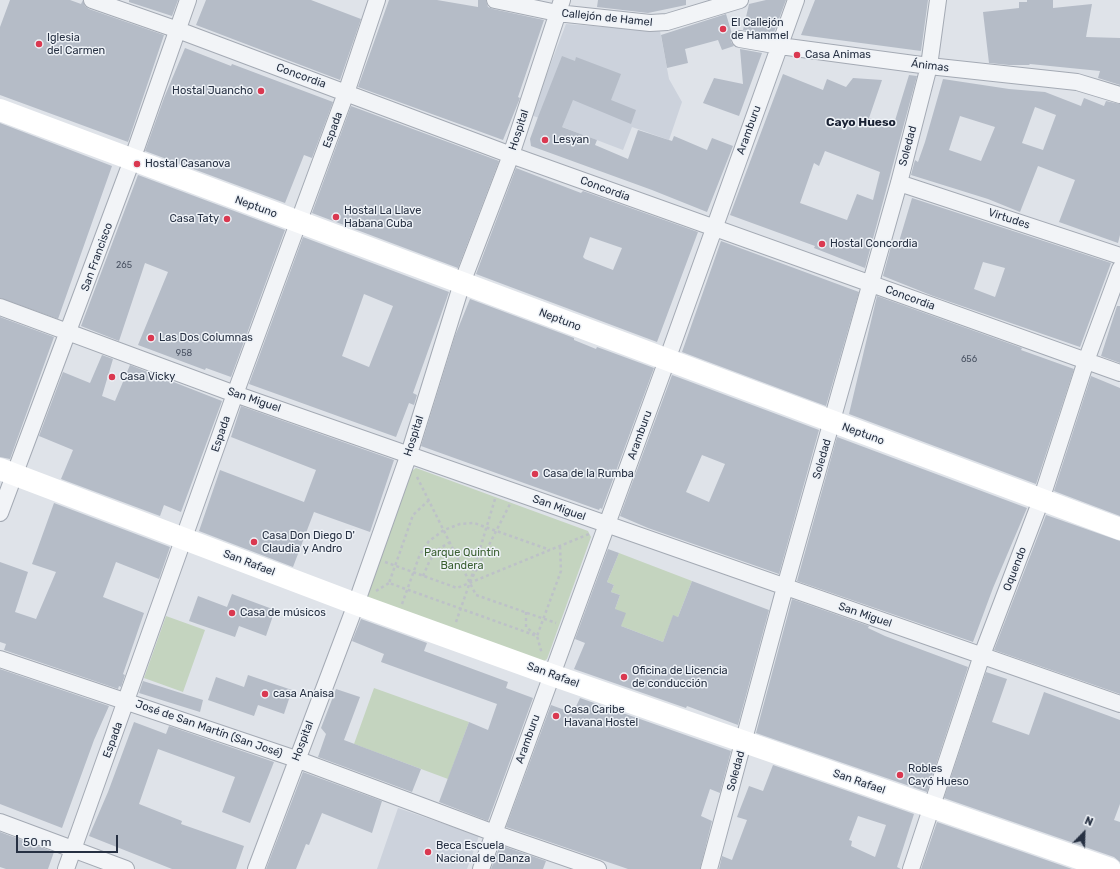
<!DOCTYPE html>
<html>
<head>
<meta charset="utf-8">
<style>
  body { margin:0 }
  #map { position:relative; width:1120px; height:869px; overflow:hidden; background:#dfe3e9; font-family:Rubik,sans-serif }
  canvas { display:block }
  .north { position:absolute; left:1064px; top:813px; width:40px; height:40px; -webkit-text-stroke:3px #eef2f7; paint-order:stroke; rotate:23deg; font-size:11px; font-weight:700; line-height:16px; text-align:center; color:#263042 }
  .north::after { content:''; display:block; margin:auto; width:14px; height:18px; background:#263042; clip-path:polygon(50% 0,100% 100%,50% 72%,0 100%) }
  .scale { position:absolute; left:16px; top:835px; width:102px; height:18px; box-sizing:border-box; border:2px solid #263042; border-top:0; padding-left:5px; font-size:12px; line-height:14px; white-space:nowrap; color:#263042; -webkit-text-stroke:3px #eef2f7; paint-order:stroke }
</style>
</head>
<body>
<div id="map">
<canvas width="1120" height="869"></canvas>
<div class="north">N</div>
<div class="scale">50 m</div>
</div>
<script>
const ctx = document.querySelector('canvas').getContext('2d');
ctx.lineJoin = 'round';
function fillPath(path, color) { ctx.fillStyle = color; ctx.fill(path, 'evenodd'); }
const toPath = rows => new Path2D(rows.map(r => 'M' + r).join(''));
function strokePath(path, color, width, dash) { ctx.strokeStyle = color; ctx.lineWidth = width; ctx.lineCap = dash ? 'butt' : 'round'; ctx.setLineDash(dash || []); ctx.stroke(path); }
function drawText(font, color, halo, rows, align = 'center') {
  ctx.font = font + ' Rubik,sans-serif'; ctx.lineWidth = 3; ctx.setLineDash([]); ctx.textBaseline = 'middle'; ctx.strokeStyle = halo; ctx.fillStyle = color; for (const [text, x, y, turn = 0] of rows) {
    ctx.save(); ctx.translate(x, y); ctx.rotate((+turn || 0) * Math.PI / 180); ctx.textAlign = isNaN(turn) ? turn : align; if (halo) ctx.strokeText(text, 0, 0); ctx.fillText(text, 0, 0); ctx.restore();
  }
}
fillPath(toPath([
  [566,24,660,31,669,79,682,102,669,140,632,127,623,150,531,115],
  [398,808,479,836,467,869,377,869]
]), '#ccd2dc');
fillPath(toPath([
  [416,468,588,531,591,537,547,659,541,663,368,600,366,593,410,472],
  [619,553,692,581,678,617,673,616,663,642,621,626,615,609,620,595,611,592,614,585,607,582],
  [166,616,205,630,183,692,144,678],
  [374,688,469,722,448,779,354,744]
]), '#c4d4bf');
fillPath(toPath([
  [10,0,70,0,81,4,83,0,85,6,89,9,164,35,128,142,0,95,0,27],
  [129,0,178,0,172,16,129,2],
  [206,0,311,0,361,19,340,80,196,25],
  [389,0,437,0,478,7,478,0,486,0,488,7,493,9,544,20,518,97,520,98,503,140,358,87],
  [598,0,686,0,686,5,648,13,597,7],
  [766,0,786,0,773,35,743,30,749,4],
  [815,0,928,0,921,51,801,35],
  [1027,0,1053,0,1053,8,1092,4,1086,37,1120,38,1120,85,1098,78,1100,71,1030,64,1029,65,1009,65,989,63,983,12,1019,8,1019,2,1027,2],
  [726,14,732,34,731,42,734,46,722,50,718,40,685,49,688,63,667,68,661,35],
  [185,48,231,66,232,64,333,102,312,158,304,155,285,203,145,151,164,98],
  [740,49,762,53,739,116,703,103,714,78,743,84],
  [562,56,575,61,576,57,621,74,611,100,636,110,631,124,573,100,562,127,597,140,595,145,628,159,638,130,672,141,674,136,707,150,712,138,733,146,707,212,652,190,531,146,530,139,538,117],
  [783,74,823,90,827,79,846,87,853,78,882,80,869,118,893,127,909,75,917,76,865,268,814,248,815,246,730,215],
  [825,151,880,172,873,200,857,194,847,220,800,203,814,163,819,166],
  [943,79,1009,89,1045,92,1081,106,1084,98,1104,106,1106,101,1120,104,1120,235,1118,243,1059,222,1075,180,1038,166,1020,212,988,199,911,175,915,160,918,162,925,142],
  [1035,107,1056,115,1043,150,1022,143],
  [960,116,995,127,981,161,949,150],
  [351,106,499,161,458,268,312,213],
  [0,123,112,166,58,319,0,298],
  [516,168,581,193,583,191,698,232,657,342,476,274],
  [590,237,622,248,613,270,585,259,583,257],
  [138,175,285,230,231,377,206,368,205,370,138,345,168,272,145,263,119,341,81,326],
  [912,198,1111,263,1080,347,933,296,883,276,892,243,898,245],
  [983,262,1005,268,995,297,974,289],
  [303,237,449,292,413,393,417,395,414,405,409,403,396,437,249,384],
  [364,294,393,306,369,367,342,356],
  [721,241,859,292,826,406,682,352],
  [877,296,1022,348,1021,350,1074,369,1036,484,849,414],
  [470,299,574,338,574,340,596,349,597,347,654,368,602,509,600,508,599,510,421,446,455,336],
  [1117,306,1120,306,1120,363,1101,356],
  [0,317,54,337,10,459,0,457],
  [102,355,113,359,102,396,115,401,130,365,222,401,181,512,164,505,160,516,61,479,73,450,39,436,63,372,90,383],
  [672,375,819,430,779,574,648,528,620,516],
  [702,455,725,464,709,502,686,492],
  [1091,376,1120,388,1120,516,1054,491],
  [241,406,394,460,370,532,314,512,293,567,199,531,220,470,304,502,316,470,231,437],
  [837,437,1027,508,993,588,973,642,797,581],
  [54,503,170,547,159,579,116,562,103,597,144,613,123,674,125,675,121,687,119,686,118,689,4,650,6,644,0,642,0,562,28,572,15,612,36,619,56,572,32,564],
  [1046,515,1120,541,1120,694,994,650],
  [608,549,619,553,607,582,614,585,611,592,620,595,615,609,626,613,621,626,663,642,673,615,678,617,692,581,769,610,738,725,687,706,686,708,574,669,585,643,575,639],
  [232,594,275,610,266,636,239,626,235,637,189,621,198,596,227,607],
  [792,599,869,626,868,628,885,636,968,667,927,792,756,733],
  [361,619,427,643,424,651,508,682,506,688,533,698,488,821,439,802,469,722,488,730,497,704,381,662,384,654,352,641],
  [0,669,109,706,94,740,62,828,0,804],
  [986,672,1007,679,992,722,1029,735,1044,692,1120,720,1120,804,1114,820,1120,822,1120,862,1114,857,944,798],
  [248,675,292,690,284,714,258,705,254,716,208,700,216,677,244,687],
  [143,681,203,700,200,712,139,693],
  [336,689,360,697,344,740,421,769,412,792,318,757,326,734,321,728],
  [580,698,731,751,720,793,710,789,701,816,712,821,700,869,628,869,506,827,551,705,573,713],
  [134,722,166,734,169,726,274,762,250,823,222,812,235,777,158,749,139,804,182,821,181,824,244,846,236,869,172,869,89,836,108,792],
  [773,765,914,814,897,867,901,869,719,869,722,856,732,860,747,820,737,817,749,786,763,791],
  [858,816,886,825,875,857,851,846,852,841,849,840],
  [303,772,382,801,372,833,322,813,309,845,306,844,296,869,266,869],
  [937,822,1072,869,921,869],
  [0,832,54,852,48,869,6,869,0,867],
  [500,845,546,861,543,869,491,869]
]), '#b5bcc7');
const street = toPath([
  [92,0,178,30,511,155,1120,373],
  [495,0,557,13,650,23,667,22,740,0],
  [740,39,780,46,929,66,1077,82,1120,95],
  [899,183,1120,256],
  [0,307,235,394,1120,704],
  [0,513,132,160,188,0],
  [0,659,296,759,494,833,598,869],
  [0,822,126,869],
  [66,869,235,394,346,93,377,0],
  [256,869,356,604,409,454,462,283,511,155,562,0],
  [481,869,667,360,796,0],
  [709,869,785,587,899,183,929,66,938,0],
  [911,869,982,655,1041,500,1086,361,1120,269]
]);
strokePath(street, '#a4aab4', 18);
strokePath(toPath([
  [417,477,476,595,556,623],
  [429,500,413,515,389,583,537,636,561,571,560,546],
  [385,562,457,588,589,534],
  [423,576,430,560,439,549,450,542],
  [470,582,510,504],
  [376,591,389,583],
  [402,604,420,554,429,541,444,530,460,524,474,523,550,550],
  [526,612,526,627,537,636,542,654],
  [456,622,470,582,495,499]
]), '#bdc1c8', 2.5, [3, 3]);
strokePath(street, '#f2f4f7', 16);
strokePath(toPath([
  [0,110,1120,529],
  [0,469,356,604,552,675,1110,869]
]), '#fff', 22);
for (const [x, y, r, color] of [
  [723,29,4,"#da3850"],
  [39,44,4,"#da3850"],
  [797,55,4,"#da3850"],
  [261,91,4,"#da3850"],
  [545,140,4,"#da3850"],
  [137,164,4,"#da3850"],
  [336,217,4,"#da3850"],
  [227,219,4,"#da3850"],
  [822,244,4,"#da3850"],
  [151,338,4,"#da3850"],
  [112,377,4,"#da3850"],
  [535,474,4,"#da3850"],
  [254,542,4,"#da3850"],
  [232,613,4,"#da3850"],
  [624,677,4,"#da3850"],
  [265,694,4,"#da3850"],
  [556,716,4,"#da3850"],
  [900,775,4,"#da3850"],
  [428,852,4,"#da3850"]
]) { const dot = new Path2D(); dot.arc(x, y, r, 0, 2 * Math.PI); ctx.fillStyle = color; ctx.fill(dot); strokePath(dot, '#eef2f7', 1.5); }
drawText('9px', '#4a5363', null, [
  ["265",124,265],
  ["958",184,353],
  ["656",969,359]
]);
drawText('11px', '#263042', '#eef2f7', [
  ["Callejón de Hamel",607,18,6],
  ["Ánimas",930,66,7],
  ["Concordia",301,76,20],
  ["Espada",333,130,-70],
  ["Hospital",519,130,-72],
  ["Aramburu",749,130,-70],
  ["Soledad",908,146,-75],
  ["Concordia",605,189,20],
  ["Neptuno",256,207,20],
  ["Virtudes",1009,219,18],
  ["San Francisco",97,257,-70],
  ["Concordia",910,298,20],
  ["Neptuno",560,320,21],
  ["San Miguel",254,400,19],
  ["Espada",221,434,-71],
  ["Neptuno",863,434,20],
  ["Aramburu",640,435,-70],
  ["Hospital",414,436,-72],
  ["Soledad",822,459,-74],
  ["San Miguel",559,508,20],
  ["San Rafael",249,563,21],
  ["Oquendo",1015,569,-69],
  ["San Miguel",865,615,19],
  ["San Rafael",553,675,20],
  ["José de San Martín (San José)",209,729,19],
  ["Aramburu",528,739,-70],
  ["Espada",113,740,-70],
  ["Hospital",303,741,-69],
  ["Soledad",736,771,-75],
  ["San Rafael",859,782,19]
]);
drawText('11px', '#263042', '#eef2f7', [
  ["El Callejón",731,23],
  ["de Hammel",731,36],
  ["Iglesia",47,38],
  ["del Carmen",47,51],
  ["Casa Animas",805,55],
  ["Hostal Juancho",253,91,"right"],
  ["Lesyan",553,140],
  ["Hostal Casanova",145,164],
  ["Hostal La Llave",344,211],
  ["Habana Cuba",344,224],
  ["Casa Taty",219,219,"right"],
  ["Hostal Concordia",830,244],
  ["Las Dos Columnas",159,338],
  ["Casa Vicky",120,377],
  ["Casa de la Rumba",543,474],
  ["Casa Don Diego D'",262,536],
  ["Claudia y Andro",262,549],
  ["Casa de músicos",240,613],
  ["Oficina de Licencia",632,671],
  ["de conducción",632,684],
  ["casa Anaisa",273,694],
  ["Casa Caribe",564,710],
  ["Havana Hostel",564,723],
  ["Robles",908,769],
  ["Cayó Hueso",908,782],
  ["Beca Escuela",436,846],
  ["Nacional de Danza",436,859]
], 'left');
drawText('11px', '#3a5f32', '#eef2f7', [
  ["Parque Quintín",462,553],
  ["Bandera",462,566]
]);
drawText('bold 12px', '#192133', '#eef2f7', [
  ["Cayo Hueso",861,123]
]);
</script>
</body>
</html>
